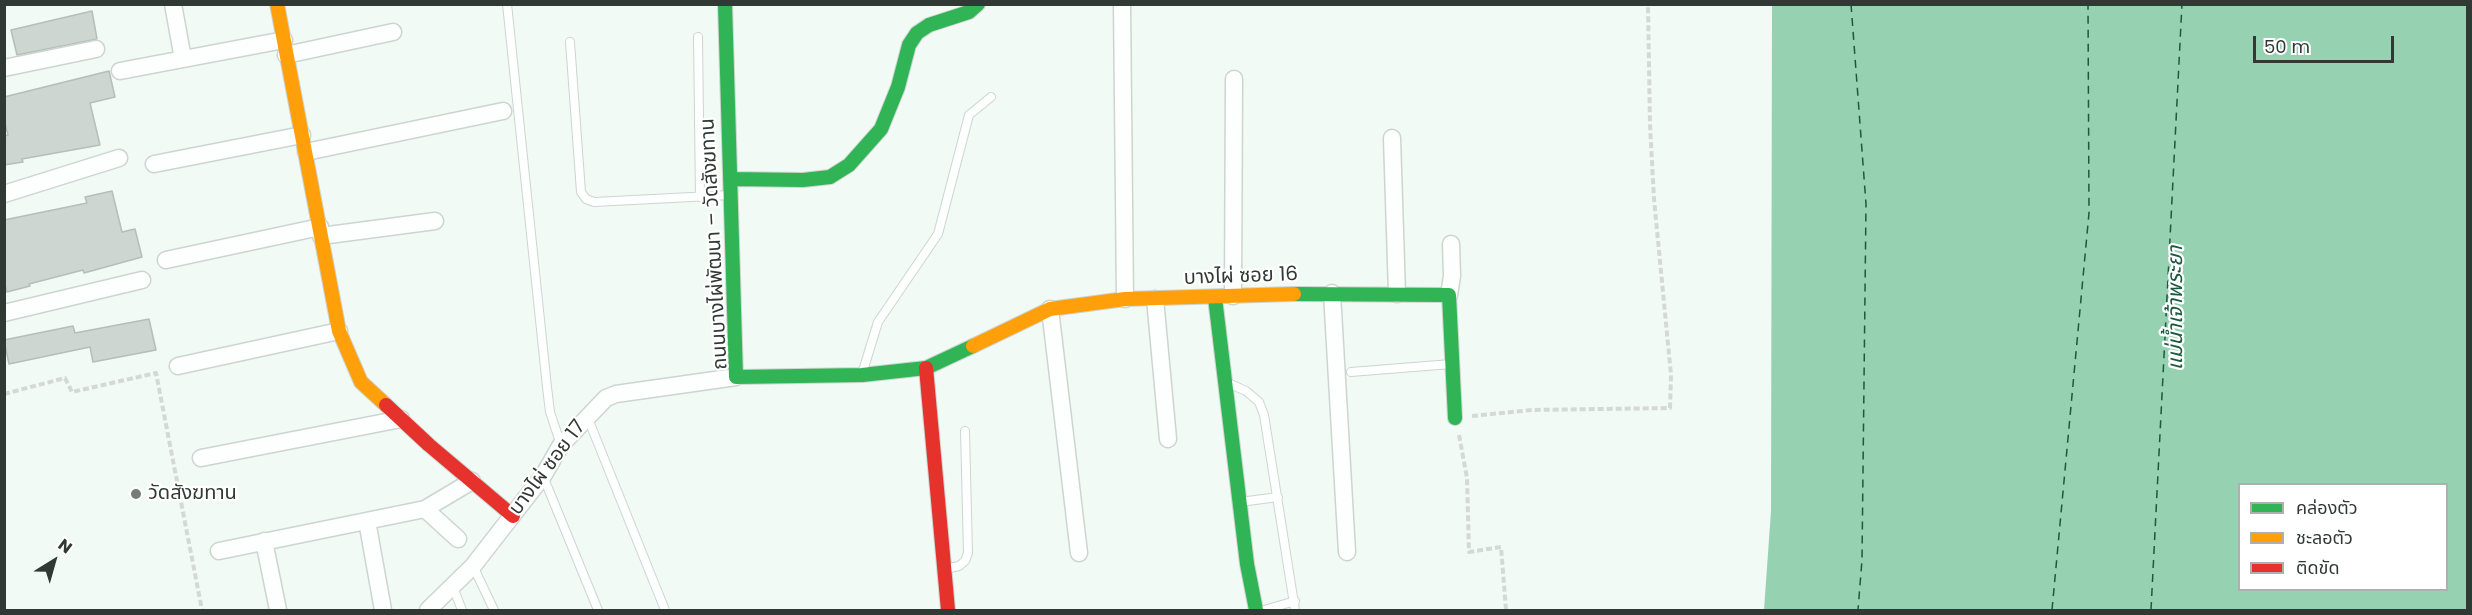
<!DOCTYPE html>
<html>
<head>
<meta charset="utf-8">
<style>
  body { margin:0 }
  #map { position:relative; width:2472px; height:615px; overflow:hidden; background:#f1faf5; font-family:Poppins,"Noto Sans Thai",sans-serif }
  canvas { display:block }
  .frame { position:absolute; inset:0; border:6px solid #313935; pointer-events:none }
  .legend { position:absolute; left:2238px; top:483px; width:210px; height:108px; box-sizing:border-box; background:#fff; border:2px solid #adb0ae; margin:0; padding:8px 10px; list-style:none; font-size:18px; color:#313935 }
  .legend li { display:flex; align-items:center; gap:12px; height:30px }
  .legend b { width:30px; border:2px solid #adb0ae }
  .north { position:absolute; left:24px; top:531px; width:60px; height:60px; -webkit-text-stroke:4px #fff; paint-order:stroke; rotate:37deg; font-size:16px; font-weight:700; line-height:24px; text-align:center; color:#313935 }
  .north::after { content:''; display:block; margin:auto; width:21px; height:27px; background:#313935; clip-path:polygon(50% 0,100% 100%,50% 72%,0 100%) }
  .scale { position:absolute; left:2253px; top:36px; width:141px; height:27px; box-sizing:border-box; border:3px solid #313935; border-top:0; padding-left:8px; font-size:18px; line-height:21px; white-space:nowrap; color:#313935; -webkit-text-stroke:4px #fff; paint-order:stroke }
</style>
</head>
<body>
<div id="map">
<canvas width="2472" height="615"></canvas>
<div class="frame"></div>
<ul class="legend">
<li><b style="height:8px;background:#30b455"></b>คล่องตัว</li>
<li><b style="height:8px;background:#ff9f0a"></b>ชะลอตัว</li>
<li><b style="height:8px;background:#e5322d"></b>ติดขัด</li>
</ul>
<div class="north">N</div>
<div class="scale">50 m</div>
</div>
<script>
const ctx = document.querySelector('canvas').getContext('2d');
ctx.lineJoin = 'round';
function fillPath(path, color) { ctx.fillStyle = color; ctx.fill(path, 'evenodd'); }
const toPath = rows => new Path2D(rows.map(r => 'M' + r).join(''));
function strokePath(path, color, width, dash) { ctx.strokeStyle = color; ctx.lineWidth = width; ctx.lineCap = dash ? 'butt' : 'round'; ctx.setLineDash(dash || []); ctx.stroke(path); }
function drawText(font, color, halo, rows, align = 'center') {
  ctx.font = font + ' Poppins,"Noto Sans Thai",sans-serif'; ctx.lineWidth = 4.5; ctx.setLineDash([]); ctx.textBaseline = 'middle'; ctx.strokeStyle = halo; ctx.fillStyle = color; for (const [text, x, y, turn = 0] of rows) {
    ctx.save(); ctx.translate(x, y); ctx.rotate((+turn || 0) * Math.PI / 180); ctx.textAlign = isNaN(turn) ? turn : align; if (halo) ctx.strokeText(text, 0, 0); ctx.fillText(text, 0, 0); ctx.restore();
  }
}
fillPath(toPath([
  [1772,5,2467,5,2467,610,1764,610,1771,511],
  [2240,484,2446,484,2446,590,2240,590]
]), '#96d1b2');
strokePath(toPath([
  [1851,4,1866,204,1862,560,1858,610],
  [2052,610,2089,213,2088,4],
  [2151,610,2182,4]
]), '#1c593e', 1.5, [8, 6]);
const building = toPath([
  [92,11,97,39,17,55,11,30,92,11],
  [109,71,115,97,90,103,100,145,22,159,23,162,4,165,4,136,8,135,4,120,4,97,109,71],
  [112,191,122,232,135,229,142,257,84,273,83,270,29,284,30,286,7,292,4,282,4,220,87,203,85,197,112,191],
  [149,319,156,350,93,362,90,347,9,364,4,340,73,326,75,333,149,319]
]);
fillPath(building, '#ced6d2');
strokePath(building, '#b6beb9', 1.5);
const lane = toPath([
  [507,4,547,387,550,412,561,445],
  [698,37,700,197],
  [570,42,581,192,586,199,594,202,730,195],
  [1351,372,1451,364],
  [862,374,878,322,938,234,969,115,991,97],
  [1228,383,1246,391,1259,402,1264,415,1295,610],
  [587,416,665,610],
  [543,476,598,610],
  [1240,502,1278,497],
  [473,566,494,610],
  [945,569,959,566,965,561,968,553,965,431],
  [453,587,462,610],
  [1264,610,1295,601]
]);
const street = toPath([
  [173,4,183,59],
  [1122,4,1125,299],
  [286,55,393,32],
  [4,68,96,49],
  [120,71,284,40],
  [1392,138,1397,294],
  [306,152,503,111],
  [154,164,302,135],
  [4,194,119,158],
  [321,236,435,221],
  [166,260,320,227],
  [1332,293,1347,552],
  [1449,295,1452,276,1451,244],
  [1233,296,1234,79],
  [1155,299,1168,439],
  [1050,309,1079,553],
  [4,313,142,280],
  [178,366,339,331],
  [201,458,401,419],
  [425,509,458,539],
  [367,521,383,610],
  [264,541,278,610],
  [219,551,425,509,472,481],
  [428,610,473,566,543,476,561,445,606,398,616,394,736,377]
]);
const fast = toPath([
  [725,4,736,377,862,375,926,368,973,346],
  [730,179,803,180,830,177,849,165,881,129,898,87,909,45,917,33,929,25,969,12,978,4],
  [1294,294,1449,295,1455,418],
  [1215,298,1247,564,1256,610]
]);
const slow = toPath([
  [277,4,339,331,361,382,386,405],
  [973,346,1050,309,1125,299,1294,294]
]);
const jam = toPath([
  [926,368,948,610],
  [386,405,429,445,513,516]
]);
strokePath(lane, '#cdd5d1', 10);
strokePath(street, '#cdd5d1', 19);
strokePath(fast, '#cdd5d1', 16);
strokePath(slow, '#cdd5d1', 16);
strokePath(jam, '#cdd5d1', 16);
strokePath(toPath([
  [4,394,65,378,72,392,156,373,202,610],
  [1472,416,1532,410,1670,408,1671,375,1654,199,1650,125,1648,4],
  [1459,435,1467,478,1469,552,1501,547,1506,610]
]), '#d5d9d6', 4, [6, 3]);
strokePath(lane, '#fdfefe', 8);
strokePath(street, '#fdfefe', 16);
strokePath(fast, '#30b455', 14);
strokePath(slow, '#ff9f0a', 14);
strokePath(jam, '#e5322d', 14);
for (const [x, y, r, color] of [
  [136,494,6,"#747d78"]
]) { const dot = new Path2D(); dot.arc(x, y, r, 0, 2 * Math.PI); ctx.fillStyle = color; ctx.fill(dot); strokePath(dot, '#fff', 2); }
drawText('20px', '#313935', '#fff', [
  ["ถนนบางไผ่พัฒนา – วัดสังฆทาน",715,244,-93],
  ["บางไผ่ ซอย 16",1241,277,-2],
  ["บางไผ่ ซอย 17",548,468,-53]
]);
drawText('20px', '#313935', '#fff', [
  ["วัดสังฆทาน",148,494]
], 'left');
drawText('italic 21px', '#1c593e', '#fff', [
  ["แม่น้ำเจ้าพระยา",2177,308,-90]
]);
</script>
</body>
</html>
